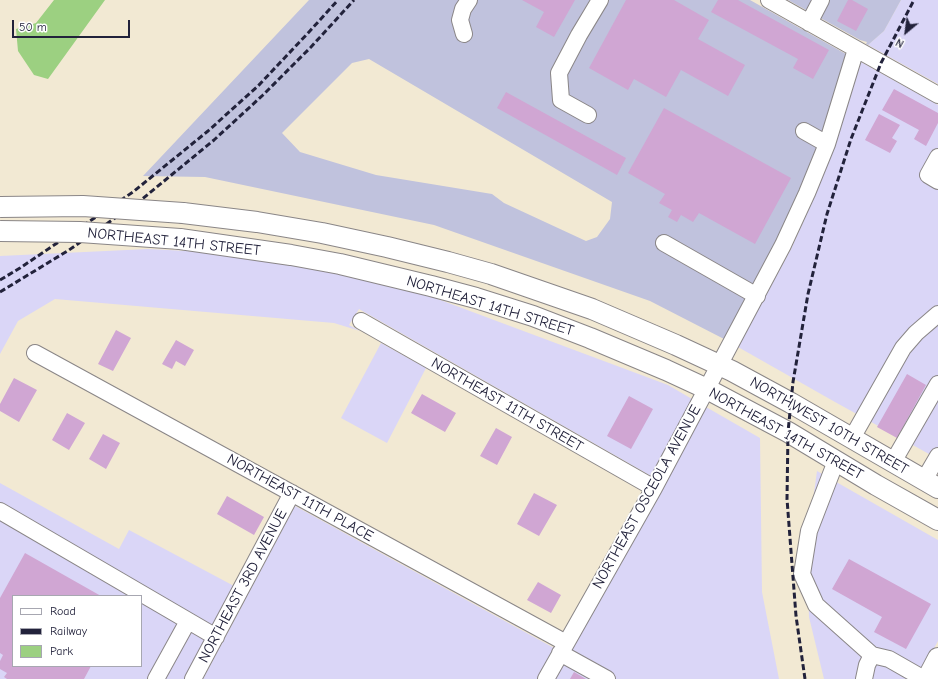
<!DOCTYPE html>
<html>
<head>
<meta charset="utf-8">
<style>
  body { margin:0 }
  #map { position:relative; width:938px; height:679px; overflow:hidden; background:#f2e9d3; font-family:"Comic Neue",sans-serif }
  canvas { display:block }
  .legend { position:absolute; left:12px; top:595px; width:130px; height:72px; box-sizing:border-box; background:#fff; border:1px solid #a7a7b1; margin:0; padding:5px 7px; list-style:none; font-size:12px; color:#22223b }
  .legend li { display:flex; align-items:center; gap:8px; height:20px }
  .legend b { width:20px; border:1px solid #a7a7b1 }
  .north { position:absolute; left:886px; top:12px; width:40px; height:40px; -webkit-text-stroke:3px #fff; paint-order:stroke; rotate:209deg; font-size:11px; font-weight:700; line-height:16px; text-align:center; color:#22223b }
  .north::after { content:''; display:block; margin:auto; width:14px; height:18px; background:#22223b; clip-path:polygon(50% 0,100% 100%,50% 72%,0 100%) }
  .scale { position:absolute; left:12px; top:20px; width:118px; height:18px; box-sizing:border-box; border:2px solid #22223b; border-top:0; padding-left:5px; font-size:12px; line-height:14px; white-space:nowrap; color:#22223b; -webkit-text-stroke:3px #fff; paint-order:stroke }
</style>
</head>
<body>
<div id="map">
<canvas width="938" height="679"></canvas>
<ul class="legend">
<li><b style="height:5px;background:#fff"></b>Road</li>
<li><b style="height:5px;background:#22223b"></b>Railway</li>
<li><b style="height:11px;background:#9cd081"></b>Park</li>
</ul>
<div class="north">N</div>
<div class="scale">50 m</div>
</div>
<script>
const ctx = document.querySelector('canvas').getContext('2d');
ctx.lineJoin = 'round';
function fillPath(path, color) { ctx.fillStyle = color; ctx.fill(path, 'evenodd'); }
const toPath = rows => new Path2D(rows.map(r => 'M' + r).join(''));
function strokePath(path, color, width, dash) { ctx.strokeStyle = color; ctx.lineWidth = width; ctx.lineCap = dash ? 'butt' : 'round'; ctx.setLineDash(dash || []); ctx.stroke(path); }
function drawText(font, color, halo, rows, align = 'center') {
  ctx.font = font + ' "Comic Neue",sans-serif'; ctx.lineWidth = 4; ctx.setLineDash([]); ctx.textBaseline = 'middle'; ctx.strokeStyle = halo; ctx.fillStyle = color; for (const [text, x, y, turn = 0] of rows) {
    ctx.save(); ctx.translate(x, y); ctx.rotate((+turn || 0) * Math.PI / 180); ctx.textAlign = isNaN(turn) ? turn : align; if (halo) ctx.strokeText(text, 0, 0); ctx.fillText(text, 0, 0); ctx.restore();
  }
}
fillPath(toPath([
  [901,0,938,0,938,84,868,45,884,31],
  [861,62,938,105,938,459,835,402,738,347,791,249,815,196,835,146],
  [148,249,207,252,289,263,337,273,419,292,668,385,692,399,651,476,359,309,349,325,360,331,334,323,55,299,18,321,0,354,0,256],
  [381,343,426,368,387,443,341,418],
  [706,407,760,438,762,592,779,679,555,679,665,484],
  [817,471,938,540,938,641,917,679,824,679,809,617,807,544],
  [0,483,119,549,129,530,234,586,184,679,0,679],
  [13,596,141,596,141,666,13,666],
  [295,506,554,648,537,679,203,679]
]), '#dad6f7');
fillPath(toPath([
  [309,0,750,0,846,54,819,142,800,190,776,242,724,339,650,301,434,225,205,177,143,176],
  [369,59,612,202,610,219,597,237,586,241,504,203,492,194,376,175,300,152,282,133,352,63],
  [788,0,901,0,884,31,868,45,866,44,867,42,860,40]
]), '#c0c2dd');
fillPath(toPath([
  [54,0,105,0,48,79,34,75,18,51,16,29,36,23]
]), '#9cd081');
fillPath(toPath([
  [522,0,575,0,554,37,536,27,544,12],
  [626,0,674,0,709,20,698,39,745,65,728,96,681,70,666,97,634,79,628,90,589,68],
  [718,0,738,0,829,50,813,79,793,68,798,59,711,12],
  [848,0,852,0,868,9,856,31,837,21],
  [894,89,938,113,938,123,926,146,914,139,919,130,882,110],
  [506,92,626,158,617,175,497,108],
  [664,108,791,178,755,244,699,213,693,222,681,215,677,222,668,217,672,210,659,203,665,194,628,173],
  [879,114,900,125,892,138,897,141,890,153,865,140],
  [116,330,131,338,113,371,98,364],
  [176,340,194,350,185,366,176,361,172,369,162,364],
  [907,374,926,385,897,438,877,427],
  [14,378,37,390,19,422,0,411,0,404],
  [422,394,456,413,445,432,411,413],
  [629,396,653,409,631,449,607,436],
  [67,413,85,423,69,450,52,440],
  [496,428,512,437,497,465,480,456],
  [103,434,120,443,106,469,89,459],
  [534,493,557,505,539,536,517,524],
  [227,496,264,517,254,535,217,514],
  [25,553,101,596,13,596,13,666,91,666,84,679,7,679,4,677,7,673,0,669,0,661,3,655,0,653,0,598],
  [849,559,931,604,906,649,874,632,882,617,832,589],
  [538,582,561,595,551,613,527,600],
  [574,672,586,679,570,679]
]), '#d0a6d3');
const minor = toPath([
  [769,0,938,95],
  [809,23,821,0],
  [464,34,460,20,463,9,469,0],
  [588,115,561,100,559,73,579,35,600,0],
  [804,131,827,144],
  [938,157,928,175,938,181],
  [664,243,757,296],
  [361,321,654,488],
  [35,353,566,643],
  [852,438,903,348,916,333,938,314],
  [836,461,809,531,802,574,816,605,872,655],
  [893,462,938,384],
  [924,480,938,456],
  [0,511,216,637],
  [560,653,607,679],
  [156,679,188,621],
  [193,679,292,493],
  [546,679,654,488,783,245,807,193,827,144,856,49],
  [864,679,867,665,872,655,889,659,924,679]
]);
const major = toPath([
  [183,213,257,222,322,233,387,247,448,262,491,274,592,309,676,345,732,371,791,403,938,488],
  [180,239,291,255,340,264,431,286,476,298,533,316,590,338,666,370,707,389,788,432,876,485,938,520],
  [927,679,938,658]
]);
strokePath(minor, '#8a8687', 18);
strokePath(major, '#8a8687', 22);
strokePath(minor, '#fff', 16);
strokePath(major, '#fff', 20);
strokePath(toPath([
  [0,280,20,268,133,192,208,131,258,86,309,32,338,0],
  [0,292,69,250,141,200,214,140,263,95,311,47,354,0],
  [805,679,796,616,787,499,788,432,793,382,808,294,827,214,851,139,881,63,914,0]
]), '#22223b', 3, [6, 3]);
const majorBridge = toPath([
  [0,207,83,206,183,213],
  [0,231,80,232,180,239]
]);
strokePath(majorBridge, '#8a8687', 22, []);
strokePath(majorBridge, '#fff', 20);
drawText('15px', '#22223b', '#fff', [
  ["NORTHEAST 14TH STREET",174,242,6],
  ["NORTHEAST 14TH STREET",490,306,17],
  ["NORTHEAST 11TH STREET",507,405,30],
  ["NORTHWEST 10TH STREET",829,426,30],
  ["NORTHEAST 14TH STREET",786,434,29],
  ["NORTHEAST OSCEOLA AVENUE",647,497,-61],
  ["NORTHEAST 11TH PLACE",300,498,29],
  ["NORTHEAST 3RD AVENUE",243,586,-62]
]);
</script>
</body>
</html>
